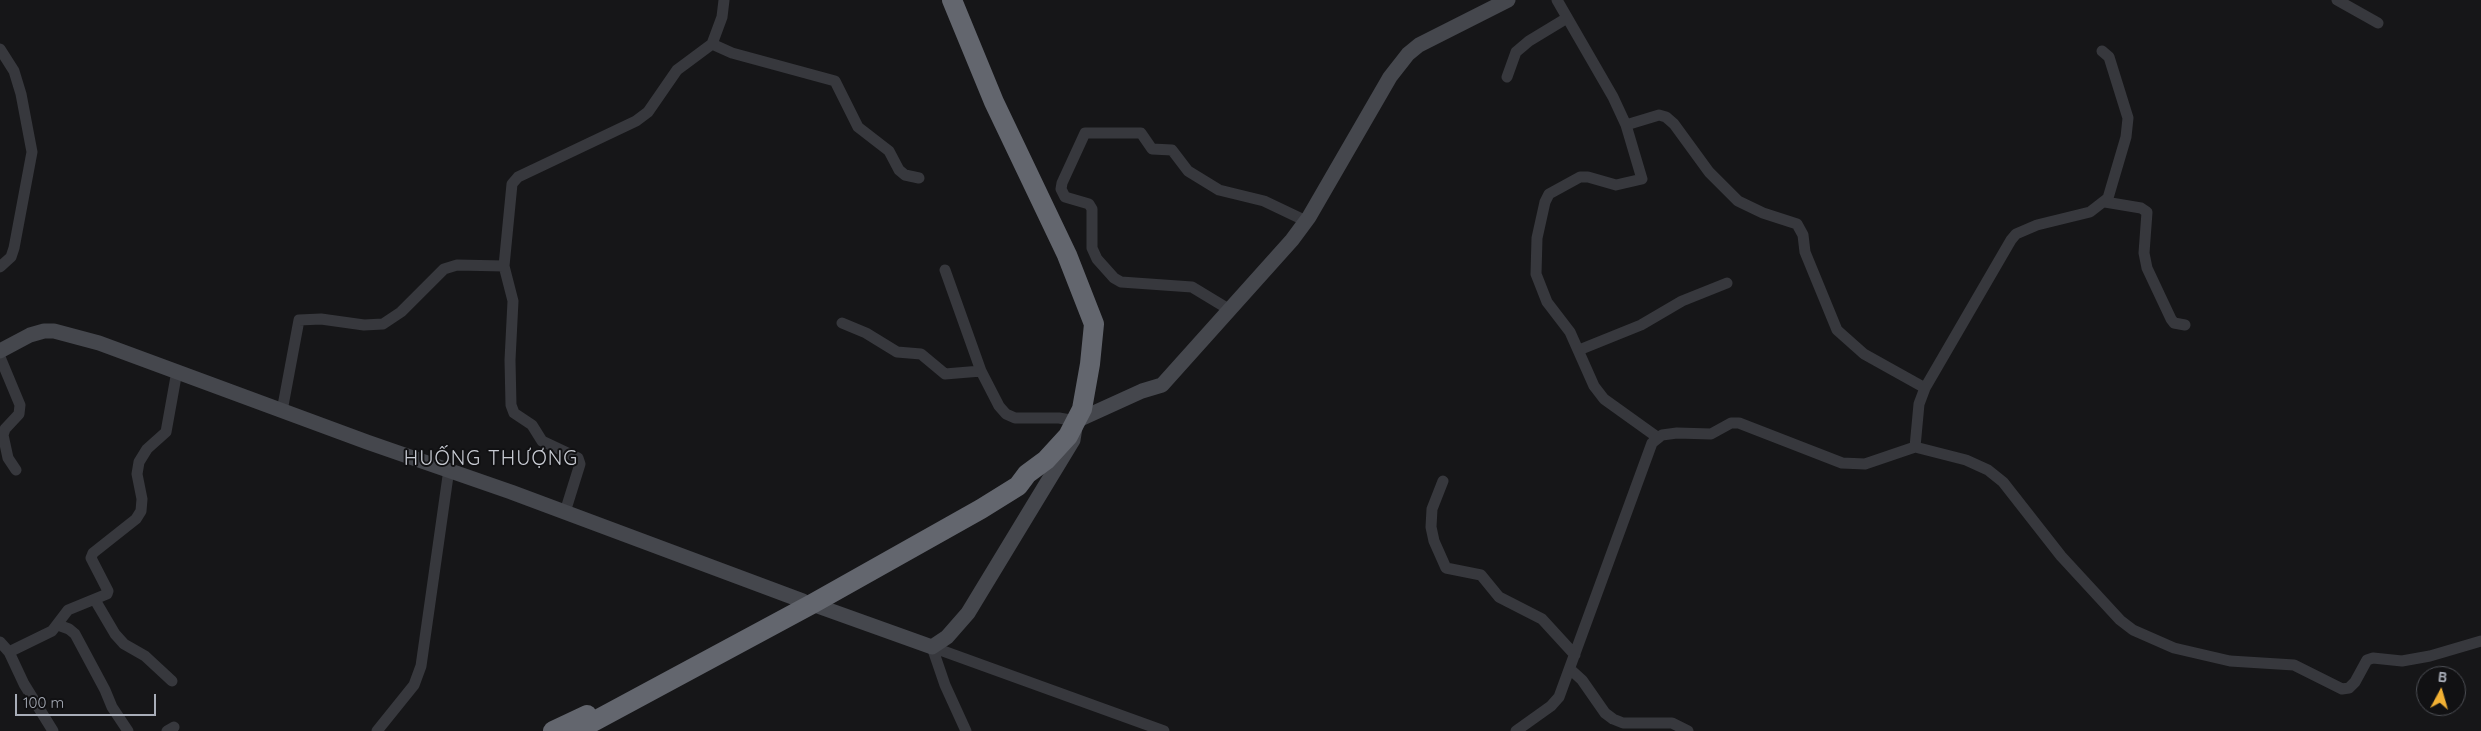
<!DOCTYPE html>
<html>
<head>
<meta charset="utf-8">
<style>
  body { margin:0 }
  #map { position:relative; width:2481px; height:731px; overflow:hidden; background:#161618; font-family:Quicksand,sans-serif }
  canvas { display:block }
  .north { position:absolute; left:2416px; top:666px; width:50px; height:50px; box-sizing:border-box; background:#111113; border:1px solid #4d4f55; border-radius:50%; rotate:6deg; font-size:14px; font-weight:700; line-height:20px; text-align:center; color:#a8adb8 }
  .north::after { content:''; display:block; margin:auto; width:18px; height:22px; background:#f2b134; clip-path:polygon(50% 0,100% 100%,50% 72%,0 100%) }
  .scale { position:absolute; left:15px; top:694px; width:141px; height:22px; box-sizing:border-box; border:2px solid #a8adb8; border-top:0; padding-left:6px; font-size:15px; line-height:18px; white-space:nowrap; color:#a8adb8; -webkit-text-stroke:4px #111113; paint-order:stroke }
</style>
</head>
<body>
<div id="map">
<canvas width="2481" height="731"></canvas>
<div class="north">B</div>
<div class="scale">100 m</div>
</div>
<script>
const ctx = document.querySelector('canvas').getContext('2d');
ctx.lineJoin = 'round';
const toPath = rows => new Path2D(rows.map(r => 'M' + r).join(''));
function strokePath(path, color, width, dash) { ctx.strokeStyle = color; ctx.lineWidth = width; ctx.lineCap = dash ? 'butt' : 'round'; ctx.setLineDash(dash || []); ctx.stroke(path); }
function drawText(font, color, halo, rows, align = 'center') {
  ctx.font = font + ' Quicksand,sans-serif'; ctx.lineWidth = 4; ctx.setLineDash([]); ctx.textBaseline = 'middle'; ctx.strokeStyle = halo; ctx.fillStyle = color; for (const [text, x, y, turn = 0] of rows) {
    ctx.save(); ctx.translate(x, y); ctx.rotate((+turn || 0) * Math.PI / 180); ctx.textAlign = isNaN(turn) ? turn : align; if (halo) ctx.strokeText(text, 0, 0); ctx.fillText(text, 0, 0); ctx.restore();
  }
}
strokePath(toPath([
  [1557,0,1613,97,1626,125,1642,179,1616,185,1588,177,1580,177,1549,194,1545,202,1537,238,1536,274,1547,302,1570,332,1594,386,1604,399,1657,437],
  [2337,0,2378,23],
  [712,44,732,53,835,81,858,127,889,151,899,170,905,175,919,178],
  [0,49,14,71,21,94,32,152,14,248,11,257,0,267],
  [1507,77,1516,52,1529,41,1567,18],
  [1626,125,1659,115,1666,117,1674,124,1709,172,1738,201,1763,213,1797,224,1803,235,1805,252,1837,330,1864,354,1925,388],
  [2105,202,2141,208,2147,212,2144,253,2147,268,2171,319,2174,323,2185,325],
  [945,270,981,371,999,406,1006,414,1015,418,1059,418,1076,421],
  [1230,310,1192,287,1121,282,1114,278,1097,259,1092,248,1092,209,1089,204,1065,197,1061,189,1062,183,1085,133,1141,133,1152,149,1172,150,1188,171,1219,190,1264,201,1306,221],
  [842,323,866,333,897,352,921,354,945,374,981,371],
  [1579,350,1641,325,1682,301,1727,283],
  [0,357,20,405,19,414,5,429,3,435,8,458,16,470],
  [282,411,299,320,321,319,364,325,383,324,401,312,444,269,457,265,504,266],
  [1915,447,1919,404,1925,388,2011,240,2016,234,2037,225,2090,212,2108,198,2126,137,2128,118,2109,57,2102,51],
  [1443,481,1432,509,1431,527,1434,541,1446,568,1481,575,1499,597,1542,619,1575,655],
  [565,512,580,464,578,458,542,441,532,425,514,413,511,405,510,360,513,301,504,266,512,184,518,177,636,121,648,112,677,70,712,44,722,17,724,0],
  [95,600,115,634,124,644,145,656,172,681],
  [58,625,69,629,75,634,105,690,112,707,128,731],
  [0,642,9,652,24,684,53,731],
  [932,647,1164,731],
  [932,647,945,685,966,731],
  [9,652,52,631,68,610,107,594,108,591,91,558,93,553,136,519,141,511,142,499,137,474,139,462,147,449,166,432,177,371],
  [1571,670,1582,680,1605,713,1613,719,1623,723,1672,723,1688,731],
  [167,731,174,727],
  [377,731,414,685,421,666,449,469],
  [1516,731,1551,706,1559,697,1652,443,1662,435,1677,433,1711,434,1731,423,1739,423,1842,463,1865,464,1915,447,1966,460,1988,470,2003,482,2061,556,2120,620,2133,630,2174,648,2230,661,2294,665,2342,689,2349,688,2355,682,2367,660,2373,658,2402,661,2430,656,2481,641]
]), '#37383d', 11);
strokePath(toPath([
  [0,351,30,335,44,331,54,331,99,343,367,442,511,492,803,601],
  [812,604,932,647,947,637,968,613,1073,440,1076,421,1142,391,1162,385,1292,240,1309,217,1390,77,1408,54,1419,45,1508,0]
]), '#45474d', 15);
strokePath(toPath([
  [553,731,587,715],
  [576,731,812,604,981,509,1018,486,1027,474,1046,460,1068,436,1082,409,1090,364,1094,324,1067,255,994,102,952,0]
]), '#63666e', 20);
ctx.letterSpacing = '1px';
drawText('20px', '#c9ccd4', '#111113', [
  ["HUỐNG THƯỢNG",491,459]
]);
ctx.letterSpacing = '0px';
</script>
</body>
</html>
